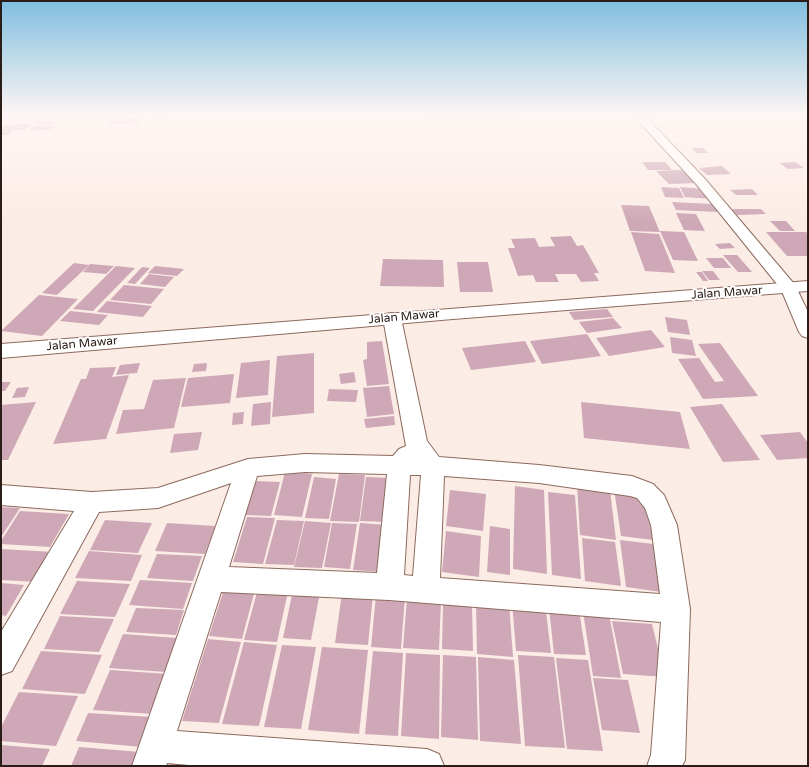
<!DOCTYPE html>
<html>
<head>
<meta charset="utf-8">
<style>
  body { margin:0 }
  #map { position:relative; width:809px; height:767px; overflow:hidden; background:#fcece6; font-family:"Varela Round",sans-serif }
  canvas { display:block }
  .frame { position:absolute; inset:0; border:2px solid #2b1d18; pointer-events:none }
</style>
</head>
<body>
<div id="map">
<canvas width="809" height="767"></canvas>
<div class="frame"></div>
</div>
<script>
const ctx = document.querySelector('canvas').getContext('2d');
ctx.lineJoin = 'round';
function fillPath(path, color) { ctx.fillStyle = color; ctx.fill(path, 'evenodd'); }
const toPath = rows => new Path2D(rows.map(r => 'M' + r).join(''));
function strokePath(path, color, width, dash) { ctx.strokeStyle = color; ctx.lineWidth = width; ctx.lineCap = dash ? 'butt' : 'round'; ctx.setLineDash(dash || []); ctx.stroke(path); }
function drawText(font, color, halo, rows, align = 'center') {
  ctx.font = font + ' "Varela Round",sans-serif'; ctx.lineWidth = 4; ctx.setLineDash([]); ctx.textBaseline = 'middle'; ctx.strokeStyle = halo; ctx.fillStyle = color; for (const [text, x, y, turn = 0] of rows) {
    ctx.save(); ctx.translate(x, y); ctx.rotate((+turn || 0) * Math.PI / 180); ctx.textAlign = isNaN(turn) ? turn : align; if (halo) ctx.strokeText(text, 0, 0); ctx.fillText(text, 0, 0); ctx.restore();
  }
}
fillPath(toPath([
  [11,115,42,115,35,120,3,121],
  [44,115,59,115,54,120,38,120],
  [61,115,73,115,68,120,55,120],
  [74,115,84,115,78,120,69,120],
  [85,115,95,115,90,120,80,120],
  [96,115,107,115,102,119,92,119],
  [107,115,120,115,117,118,104,118],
  [121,115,131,115,128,118,141,118,138,123,106,124,110,119,122,119,118,118],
  [167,115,166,119,151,119,153,116],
  [40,121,57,122,52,125,35,124],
  [20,124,32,124,25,130,13,130,8,135,1,135,1,125],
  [34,126,55,126,52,129,29,131],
  [692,148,703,148,708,153,696,153],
  [642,162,665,162,672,170,648,170],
  [795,162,804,168,788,169,779,163],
  [722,166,731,174,707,175,699,168],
  [682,170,695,183,669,184,656,171],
  [661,187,679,188,684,198,665,197],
  [680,187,704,189,711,199,685,197],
  [752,189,758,195,736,195,730,190],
  [672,202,713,204,718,212,676,210],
  [621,205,649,206,660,232,630,231],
  [732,209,761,209,766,214,737,215],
  [676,213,696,214,705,231,684,230],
  [770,221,786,221,795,231,780,231],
  [660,231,684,232,698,261,673,260],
  [631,232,659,234,675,273,645,271],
  [766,232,806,232,808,234,808,256,787,256],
  [571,236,577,246,583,245,599,273,594,273,599,281,581,282,576,274,555,274,559,282,536,282,533,275,518,276,508,248,515,248,511,239,535,238,539,247,555,246,550,237],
  [730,243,735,248,720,249,715,244],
  [723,255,737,255,752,272,738,272],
  [706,258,723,258,731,268,714,268],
  [383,259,443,260,444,287,380,286],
  [457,262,488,262,493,292,460,292],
  [74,263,89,265,57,295,42,293],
  [90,264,114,266,106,274,83,272],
  [116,266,135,268,93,311,73,309],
  [155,266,184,269,177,276,148,273],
  [142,267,150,268,135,284,127,283],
  [702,271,713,271,720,280,709,280],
  [696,272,702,272,708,281,703,281],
  [149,274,174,277,165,287,140,284],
  [124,285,164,289,151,304,110,300],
  [39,295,78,299,42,336,1,331],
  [107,301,152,306,143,317,97,312],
  [607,309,613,317,574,320,569,312],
  [70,311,108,315,99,325,60,321],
  [665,317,687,320,690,335,668,332],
  [613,318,622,328,587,333,579,322],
  [651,330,665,347,609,356,596,338],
  [587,334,601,356,542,364,530,341],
  [670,337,692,340,696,356,672,353],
  [382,341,389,384,367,386,363,360,367,359,367,342],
  [525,341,536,362,471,370,462,348],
  [720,343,758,396,703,399,678,359,699,358,715,382,724,381,698,344],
  [314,353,314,413,272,417,277,356],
  [270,360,268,395,236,398,241,363],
  [140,363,137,373,116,375,120,365],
  [207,363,206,371,192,372,194,364],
  [116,367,112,377,129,375,106,439,53,444,81,379,86,379,90,368],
  [354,372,356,382,341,384,339,374],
  [234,374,230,403,181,407,188,378],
  [186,378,174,428,116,434,123,410,144,409,153,380],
  [1,382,11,382,5,391,1,391],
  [389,386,394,414,367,417,363,388],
  [29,387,25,397,12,398,17,388],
  [329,389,358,390,356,402,327,401],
  [36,402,8,460,1,460,1,405],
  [271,402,270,424,251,426,253,404],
  [581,402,680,412,690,449,584,438],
  [722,404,760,460,723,462,690,407],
  [244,412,243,424,232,425,233,413],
  [394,416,395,425,366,428,364,419],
  [202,432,198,450,170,453,174,434],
  [800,432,808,443,808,458,777,460,760,435],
  [285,472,312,474,302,517,274,515],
  [339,474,365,475,359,522,330,521],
  [314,477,336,479,329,519,305,518],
  [366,477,391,478,386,522,360,521],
  [255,481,280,482,271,516,245,515],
  [577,485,610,490,616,540,580,535],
  [515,486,544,490,547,574,513,569],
  [614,489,643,492,653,540,621,536],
  [450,490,486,494,483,531,446,526],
  [548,492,575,495,581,579,552,575],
  [1,507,20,508,1,537],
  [20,511,69,514,50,547,1,544,1,541],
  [247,517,275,518,263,564,233,562],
  [105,520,152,523,138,553,90,550],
  [277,520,304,521,294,565,265,564],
  [305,521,331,523,322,568,294,567],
  [167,523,215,526,205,554,155,551],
  [332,523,357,524,350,569,324,567],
  [360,523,387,525,383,572,353,570],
  [490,526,510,529,510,575,487,572],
  [446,531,481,536,479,577,442,572],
  [582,538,615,542,621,586,585,581],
  [620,540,653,544,661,592,626,587],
  [1,549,54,552,37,582,1,580],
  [89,551,142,555,131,581,75,578],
  [157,554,202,556,193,581,147,578],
  [140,580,192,583,183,609,129,605],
  [227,580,257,582,242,639,209,636],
  [77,581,130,584,115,617,60,614],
  [1,583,24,585,6,616,1,615],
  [259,585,289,587,277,642,244,640],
  [293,590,320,592,311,640,283,638],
  [342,593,373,595,368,645,335,643],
  [376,595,405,596,401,649,371,647],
  [407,599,441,601,439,650,403,648],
  [476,601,509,603,513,657,477,654],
  [512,602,545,604,551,653,516,651],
  [443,604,472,605,473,651,442,649],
  [136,608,184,610,176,635,126,632],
  [549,608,579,610,586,655,554,654],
  [583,612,609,614,621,678,593,676],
  [60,616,114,619,99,652,44,649],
  [612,621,652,624,665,677,623,674],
  [123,634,178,638,166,672,109,668],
  [208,639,241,642,219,723,182,721],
  [244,642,277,645,259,726,222,724],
  [282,645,316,647,301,729,264,727],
  [322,647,368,650,359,734,308,730],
  [41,651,102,655,85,694,22,689],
  [373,651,403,653,398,736,365,734],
  [406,653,440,655,439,739,401,736],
  [443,655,476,657,478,740,441,737],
  [518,655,554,657,565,748,525,746],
  [478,657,514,660,521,744,480,741],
  [556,658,588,660,603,751,567,749],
  [110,670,168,674,154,714,93,710],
  [593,678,628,680,640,733,602,730],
  [19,692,78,696,56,746,1,741,1,727],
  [88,713,152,717,142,747,76,741],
  [1,745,50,749,42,766,1,766],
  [79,747,140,752,135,766,71,766],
  [170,762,208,766,169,766]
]), '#cea8b6');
const street = toPath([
  [426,115,523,115,518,118,431,118,426,115],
  [633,115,644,115,705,179,795,285,808,312,808,338,802,336,799,332,781,289,697,185,633,115],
  [392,313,398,314,401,318,427,441,439,457,539,465,632,476,653,484,664,495,677,525,690,609,685,760,682,766,647,766,651,755,661,622,389,600,221,592,177,731,427,749,439,754,444,766,200,766,167,763,166,766,132,766,231,483,158,508,99,512,12,671,1,675,1,632,74,511,1,505,1,485,92,492,158,488,248,459,305,454,393,456,399,449,406,446,383,318,386,314,392,313],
  [305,472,387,474,377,573,229,567,257,476,305,472],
  [410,475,421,475,413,576,404,575,410,475],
  [444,476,539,483,630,496,637,498,645,508,651,525,660,594,440,578,444,476]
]);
const secondary = toPath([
  [808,281,808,291,453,319,1,358,1,344,808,281]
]);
strokePath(street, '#8c6a5d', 2);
strokePath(secondary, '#8c6a5d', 2);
fillPath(street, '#fff');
fillPath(secondary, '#fff');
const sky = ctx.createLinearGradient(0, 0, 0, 222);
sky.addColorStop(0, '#80bedf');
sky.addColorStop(0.52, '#fef6f4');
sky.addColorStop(1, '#fef6f400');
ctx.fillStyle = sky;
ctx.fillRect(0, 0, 809, 222);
drawText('12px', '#2b1d18', '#fff', [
  ["Jalan Mawar",727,293,-4],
  ["Jalan Mawar",404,317,-5],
  ["Jalan Mawar",82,344,-5]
]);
</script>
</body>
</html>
